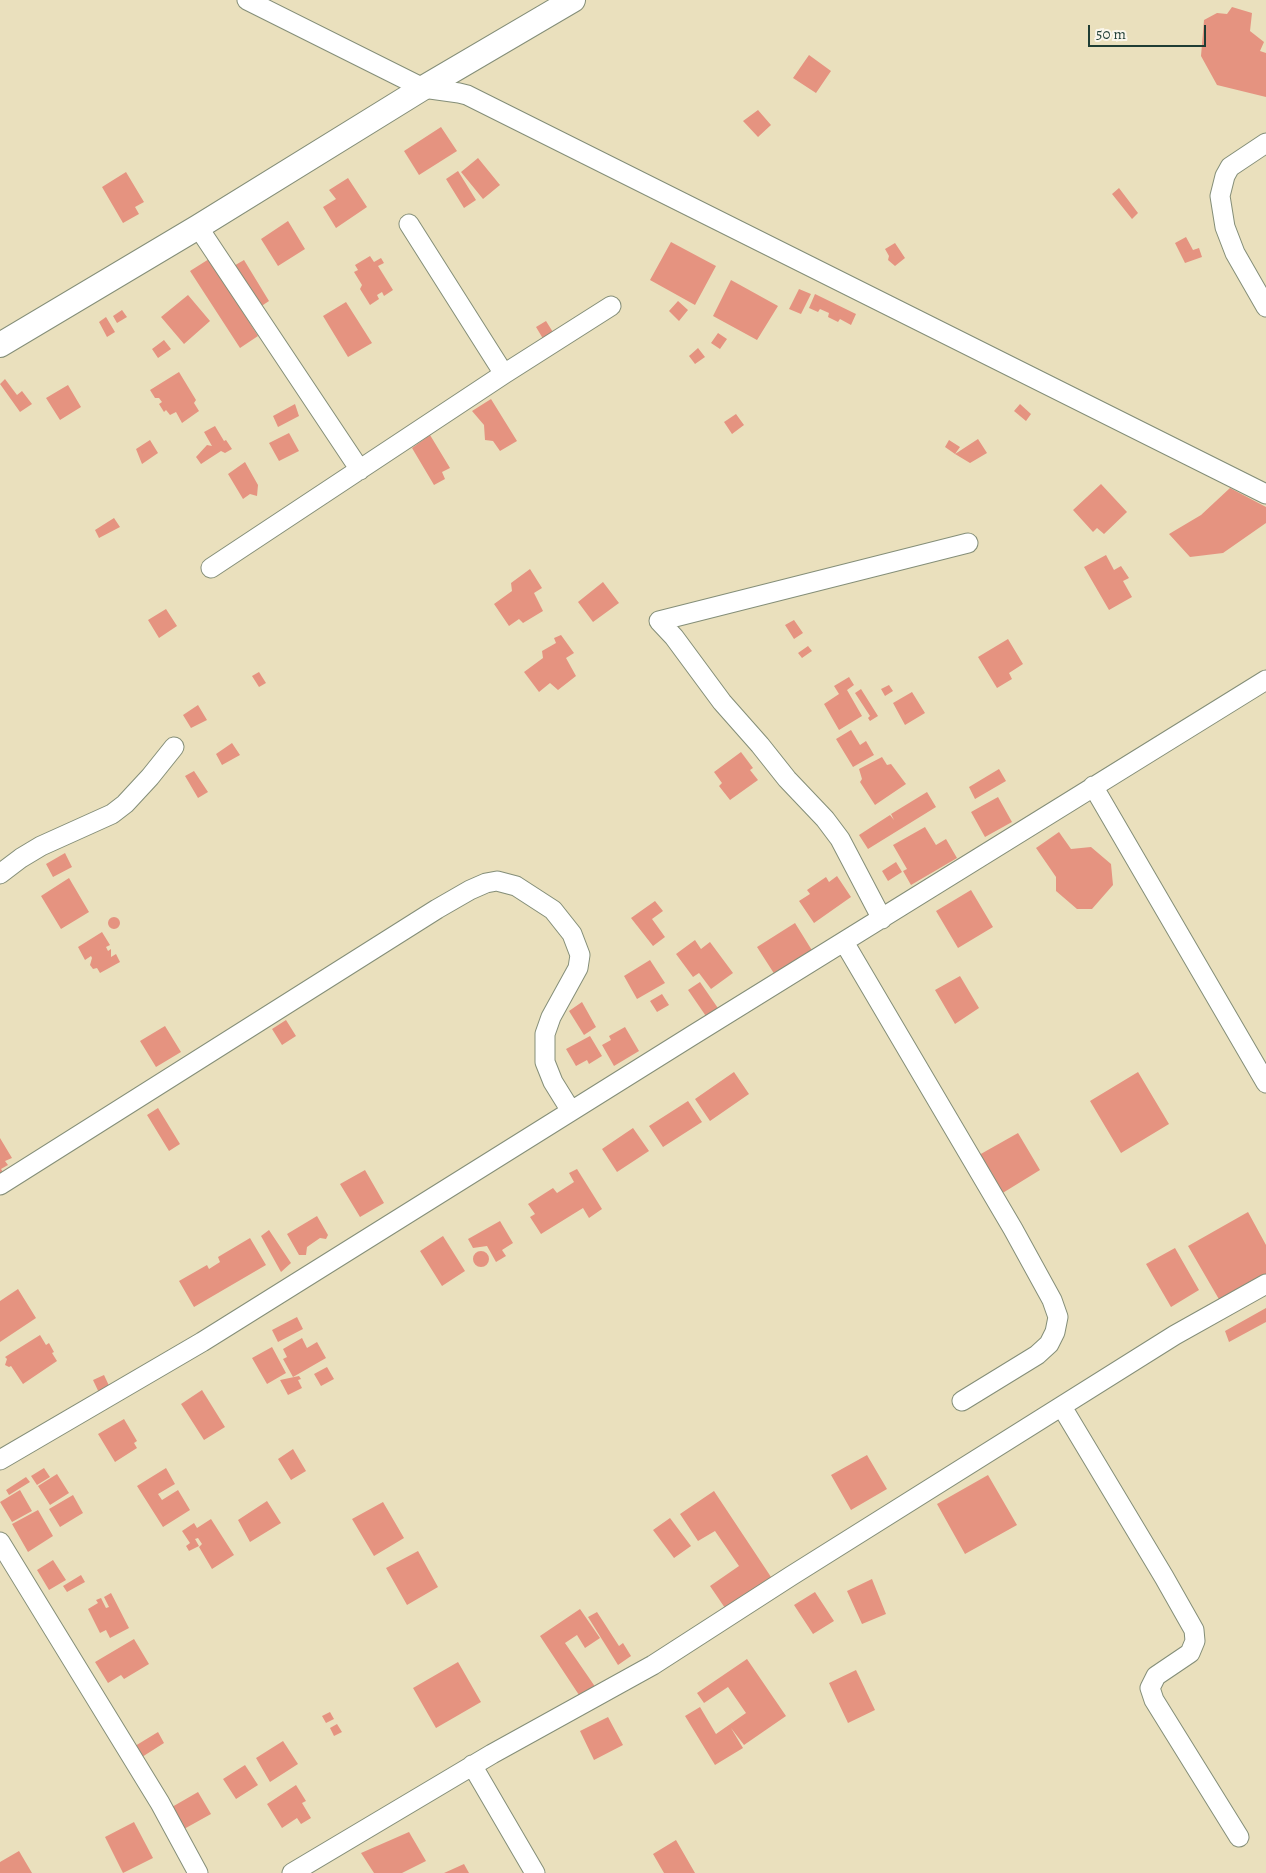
<!DOCTYPE html>
<html>
<head>
<meta charset="utf-8">
<style>
  body { margin:0 }
  #map { position:relative; width:1266px; height:1873px; overflow:hidden; background:#eae0bd; font-family:Alegreya,serif }
  canvas { display:block }
  .scale { position:absolute; left:1088px; top:25px; width:118px; height:22px; box-sizing:border-box; border:2px solid #1f3d34; border-top:0; padding-left:6px; font-size:15px; line-height:18px; white-space:nowrap; color:#1f3d34; -webkit-text-stroke:4px #fbf7ec; paint-order:stroke }
</style>
</head>
<body>
<div id="map">
<canvas width="1266" height="1873"></canvas>
<div class="scale">50 m</div>
</div>
<script>
const ctx = document.querySelector('canvas').getContext('2d');
ctx.lineJoin = 'round';
function fillPath(path, color) { ctx.fillStyle = color; ctx.fill(path, 'evenodd'); }
const toPath = rows => new Path2D(rows.map(r => 'M' + r).join(''));
function strokePath(path, color, width, dash) { ctx.strokeStyle = color; ctx.lineWidth = width; ctx.lineCap = dash ? 'butt' : 'round'; ctx.setLineDash(dash || []); ctx.stroke(path); }
fillPath(toPath([
  [1232,7,1252,13,1250,31,1264,42,1260,51,1266,53,1266,97,1217,85,1201,56,1204,20,1217,13,1227,14],
  [809,55,831,71,816,93,793,78],
  [758,110,771,125,758,137,743,121],
  [441,127,457,151,419,175,404,151],
  [478,158,500,185,483,199,461,172],
  [458,171,476,200,464,208,446,179],
  [126,172,144,202,135,207,139,214,123,223,102,187],
  [348,178,367,207,336,228,323,207,336,199,329,190],
  [1119,188,1138,213,1132,219,1112,194],
  [288,221,305,249,278,266,261,239],
  [1186,237,1193,250,1199,248,1202,257,1185,263,1175,243],
  [671,242,716,266,695,305,650,280],
  [895,243,905,258,895,266,888,260,889,256,885,249],
  [370,256,374,262,381,258,384,263,378,266,393,290,384,296,382,292,377,295,379,299,370,305,360,289,362,285,354,272,358,270,355,265],
  [209,259,258,336,240,348,190,271],
  [244,260,269,301,257,309,232,267],
  [731,280,778,306,757,340,713,316],
  [799,289,811,294,801,314,789,309],
  [815,294,856,314,851,325,840,319,838,322,828,317,829,313,820,309,818,312,809,308],
  [188,295,210,321,184,344,161,317],
  [678,301,688,310,679,321,669,311],
  [346,302,372,343,348,357,323,316],
  [122,310,127,317,117,323,113,316],
  [106,317,115,332,107,337,99,322],
  [546,321,556,337,545,342,536,327],
  [718,333,727,339,720,349,711,343],
  [164,340,171,349,158,358,152,349],
  [698,348,705,357,695,364,689,356],
  [179,372,196,400,194,403,199,411,182,423,176,412,170,415,166,410,164,412,159,404,162,402,159,398,155,398,150,390],
  [5,379,17,395,22,391,32,404,20,412,0,384],
  [68,385,81,407,60,420,46,398],
  [491,399,517,441,500,451,493,441,485,440,484,425,472,411],
  [295,404,299,416,278,427,273,416],
  [1020,404,1031,414,1026,421,1014,411],
  [736,414,744,425,732,434,724,422],
  [215,426,224,441,226,440,232,449,225,453,221,451,201,464,196,457,207,445,212,446,204,432],
  [289,433,299,451,279,461,269,443],
  [430,435,450,468,442,472,445,479,434,485,412,448],
  [978,439,987,453,970,463,955,454],
  [150,440,158,453,142,464,136,449],
  [949,440,960,447,955,454,945,447],
  [245,462,258,485,257,496,250,494,243,499,228,474],
  [1101,484,1127,512,1104,534,1097,528,1093,532,1073,510],
  [1230,488,1266,507,1266,523,1223,553,1190,557,1169,534,1201,515],
  [114,518,120,527,99,538,95,530],
  [1106,555,1114,570,1121,566,1129,578,1123,581,1132,597,1109,610,1084,567],
  [530,569,542,588,534,593,543,611,523,623,519,619,509,626,494,604,512,591,511,583],
  [603,582,619,603,593,622,578,602],
  [166,609,177,626,159,638,148,620],
  [794,620,803,633,794,639,785,625],
  [561,635,574,653,566,658,576,676,558,690,550,683,539,692,524,672,543,658,542,651,556,643,554,638],
  [1008,639,1023,664,1009,673,1012,679,997,688,978,657],
  [808,646,812,651,802,658,798,653],
  [259,672,266,683,259,687,252,676],
  [849,677,854,685,847,690,862,716,839,730,824,704,839,694,834,686],
  [889,685,893,691,885,696,881,689],
  [861,689,878,716,870,721,868,718,870,716,855,693],
  [912,692,925,713,905,725,893,703],
  [198,705,207,720,191,728,183,715],
  [851,730,860,745,866,741,874,755,853,767,836,739],
  [232,743,240,755,222,765,216,754],
  [741,752,753,768,750,770,758,780,730,800,719,786,722,783,714,772],
  [882,757,887,765,891,764,906,784,875,805,860,782,862,779,859,769],
  [999,769,1006,781,975,799,969,787],
  [194,771,208,792,198,798,185,776],
  [927,792,936,807,868,849,859,835,890,815,894,820,891,814],
  [998,797,1012,822,985,837,971,812],
  [925,827,936,845,946,839,957,858,911,885,903,871,907,869,893,845],
  [1059,832,1071,849,1091,847,1111,864,1113,885,1092,909,1077,909,1056,891,1056,877,1036,848],
  [65,853,72,867,53,877,46,864],
  [896,862,902,872,888,881,882,871],
  [837,876,851,897,814,923,799,901,810,894,807,890,826,877,829,882],
  [69,878,89,912,61,929,41,896],
  [971,890,993,927,958,948,936,911],
  [655,901,663,911,652,919,665,937,653,946,631,918],
  '108 923a6 6 0 1 1 12 0a6 6 0 1 1-12 0Z',
  [795,923,813,952,775,975,757,947],
  [102,932,110,945,106,947,108,951,111,949,111,957,116,954,120,962,100,973,97,968,93,969,90,965,92,958,91,956,85,960,78,947],
  [695,940,701,949,710,942,733,973,711,989,699,973,693,977,676,954],
  [650,960,665,983,637,999,624,976],
  [960,976,979,1008,955,1024,935,990],
  [700,982,722,1014,710,1022,688,990],
  [662,994,669,1005,657,1012,650,1001],
  [582,1002,596,1027,584,1035,569,1011],
  [286,1020,296,1036,282,1045,272,1029],
  [165,1026,181,1052,156,1067,140,1041],
  [625,1027,639,1051,614,1066,602,1045,611,1040,609,1036],
  [590,1036,602,1056,589,1064,587,1060,576,1066,566,1049],
  [734,1072,749,1094,710,1121,695,1099],
  [1138,1072,1169,1124,1121,1153,1090,1101],
  [688,1101,702,1122,663,1147,649,1126],
  [158,1108,180,1144,169,1151,147,1115],
  [633,1128,649,1151,617,1172,602,1149],
  [1018,1133,1040,1170,1001,1194,979,1155],
  [0,1138,12,1158,5,1161,8,1165,1,1169,4,1174,0,1176],
  [577,1169,602,1209,589,1218,583,1208,541,1234,530,1217,535,1214,528,1204,553,1188,557,1193,574,1182,569,1173],
  [365,1170,384,1203,360,1217,340,1184],
  [1248,1212,1266,1245,1266,1275,1220,1301,1188,1246],
  [317,1216,328,1235,326,1239,320,1238,307,1247,306,1255,299,1255,287,1234],
  [500,1221,513,1243,502,1250,506,1256,496,1262,487,1246,473,1248,468,1239],
  [269,1230,291,1263,281,1272,261,1236],
  [443,1236,465,1271,442,1286,420,1251],
  [250,1238,266,1265,194,1307,179,1281,207,1265,209,1269,220,1262,218,1257],
  [1175,1248,1199,1290,1171,1307,1146,1264],
  '473 1259a8 8 0 1 1 16 0a8 8 0 1 1-16 0Z',
  [18,1289,36,1318,0,1342,0,1301],
  [1266,1308,1266,1322,1229,1342,1225,1331],
  [297,1317,303,1329,278,1342,272,1330],
  [40,1335,46,1345,49,1343,54,1352,52,1353,57,1361,23,1384,11,1366,9,1367,5,1365,7,1359,5,1357],
  [302,1338,307,1348,317,1342,326,1358,293,1377,283,1359,287,1357,283,1349],
  [272,1347,286,1373,267,1384,252,1358],
  [327,1367,334,1379,321,1386,314,1374],
  [104,1375,112,1392,101,1397,93,1380],
  [299,1376,301,1379,298,1380,302,1388,288,1395,280,1380],
  [202,1390,225,1427,204,1440,181,1404],
  [124,1419,137,1441,134,1443,137,1448,115,1462,98,1434],
  [293,1449,306,1471,291,1480,278,1459],
  [867,1455,887,1489,851,1510,831,1475],
  [44,1468,50,1477,37,1485,31,1476],
  [166,1468,175,1484,158,1494,162,1500,178,1490,190,1510,163,1527,137,1486],
  [57,1474,69,1493,50,1505,38,1486],
  [988,1475,1017,1525,965,1554,937,1504],
  [26,1477,30,1482,9,1495,6,1490],
  [20,1490,32,1511,12,1522,0,1502],
  [714,1491,771,1577,725,1608,710,1586,739,1566,715,1531,698,1541,680,1514],
  [73,1495,83,1513,60,1527,49,1509],
  [267,1501,281,1523,250,1542,238,1520],
  [383,1502,404,1538,374,1556,352,1519],
  [38,1510,53,1536,28,1552,12,1524],
  [670,1518,691,1546,674,1558,653,1530],
  [211,1519,234,1555,212,1569,199,1547,202,1544,198,1538,195,1539,199,1546,189,1551,186,1546,190,1543,182,1531,194,1523,197,1528],
  [418,1551,438,1587,407,1605,386,1568],
  [53,1560,66,1580,49,1590,37,1570],
  [81,1575,85,1582,67,1592,63,1586],
  [872,1579,886,1614,862,1624,847,1591],
  [815,1592,834,1621,813,1634,794,1605],
  [111,1593,129,1628,110,1638,106,1630,100,1633,88,1609,98,1603,96,1600,101,1598,106,1608,109,1607,104,1597],
  [580,1609,600,1638,585,1648,577,1635,565,1643,596,1688,581,1698,540,1636],
  [597,1612,619,1646,623,1643,631,1656,618,1665,588,1617],
  [134,1639,149,1664,124,1679,121,1675,108,1683,95,1662],
  [747,1659,786,1716,744,1745,731,1728,743,1748,715,1765,685,1716,700,1707,716,1734,746,1713,728,1687,704,1703,697,1693],
  [458,1662,481,1702,436,1728,413,1688],
  [856,1670,875,1710,848,1723,829,1683],
  [330,1712,334,1719,326,1723,322,1716],
  [608,1717,623,1745,594,1760,580,1731],
  [337,1724,342,1732,334,1736,330,1728],
  [158,1732,164,1743,142,1757,135,1746],
  [283,1741,298,1764,270,1782,256,1758],
  [245,1765,258,1785,236,1799,223,1779],
  [296,1785,306,1801,302,1803,311,1818,301,1824,297,1818,282,1828,267,1804],
  [198,1792,211,1814,184,1829,172,1807],
  [134,1822,153,1858,123,1873,105,1837],
  [409,1832,426,1861,402,1873,374,1873,361,1853],
  [676,1840,695,1873,664,1873,653,1854],
  [19,1851,32,1873,0,1873,0,1862],
  [464,1864,469,1873,444,1873]
]), '#e59380');
const minor = toPath([
  [247,0,423,88,459,93,467,95,1266,494],
  [1266,143,1230,167,1225,176,1220,196,1225,227,1235,253,1266,307],
  [409,224,504,374],
  [198,227,360,470],
  [211,568,504,374,611,306],
  [1093,786,1266,1083],
  [0,874,21,858,41,846,112,814,125,804,150,777,174,747],
  [882,919,840,839,825,819,787,779,760,745,722,702,674,637,659,621,968,543],
  [844,942,1013,1229,1052,1300,1058,1317,1055,1332,1049,1344,1037,1355,962,1401],
  [0,1185,437,909,470,890,486,883,497,881,516,886,553,910,572,934,580,955,578,968,551,1017,545,1034,545,1062,553,1082,571,1111],
  [1062,1407,1164,1577,1194,1630,1195,1641,1190,1653,1156,1676,1150,1688,1154,1700,1239,1837],
  [0,1460,202,1342,693,1035,1266,680],
  [0,1542,160,1803,198,1873],
  [472,1765,535,1873],
  [292,1873,492,1754,653,1665,791,1576,1175,1335,1266,1284]
]);
const tertiary = toPath([
  [0,345,198,227,423,88,573,0]
]);
strokePath(minor, '#848e78', 21);
strokePath(tertiary, '#848e78', 26);
strokePath(minor, '#fff', 19);
strokePath(tertiary, '#fff', 24);
</script>
</body>
</html>
